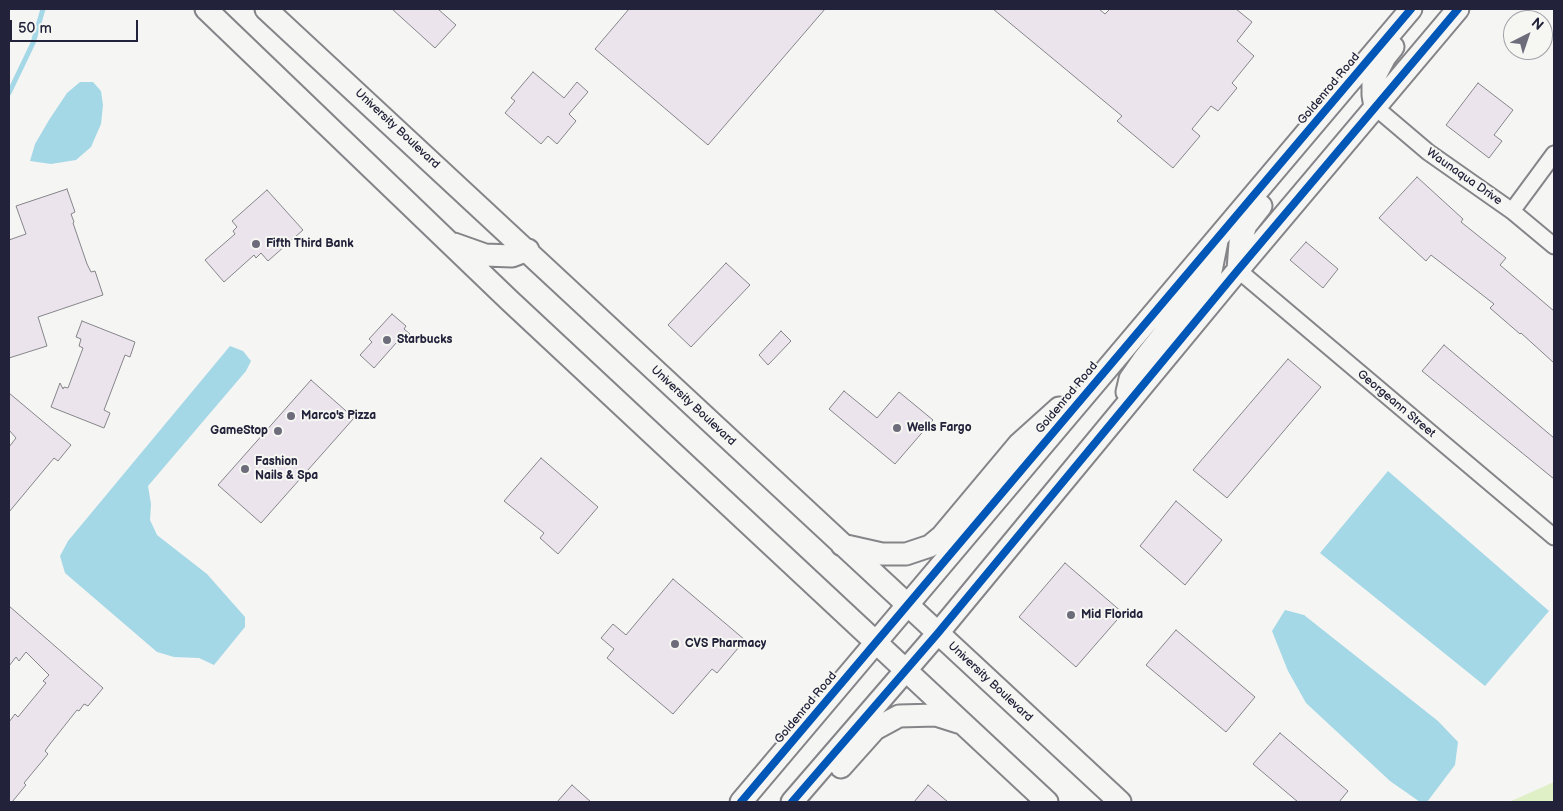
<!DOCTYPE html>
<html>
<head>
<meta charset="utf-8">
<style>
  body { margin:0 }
  #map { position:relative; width:1563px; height:811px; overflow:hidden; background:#f5f5f3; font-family:"Balsamiq Sans",sans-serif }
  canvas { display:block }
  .frame { position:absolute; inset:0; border:10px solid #22223b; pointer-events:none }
  .north { position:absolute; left:1503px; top:10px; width:50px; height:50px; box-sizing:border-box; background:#f6f6f2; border:1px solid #a1a1a9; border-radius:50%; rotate:41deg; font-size:14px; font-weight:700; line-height:20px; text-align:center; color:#22223b }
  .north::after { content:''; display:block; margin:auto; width:18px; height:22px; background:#6c6c7b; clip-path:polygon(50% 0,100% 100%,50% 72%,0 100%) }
  .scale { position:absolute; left:10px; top:20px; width:128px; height:22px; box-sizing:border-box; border:2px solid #22223b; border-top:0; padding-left:6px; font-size:15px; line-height:18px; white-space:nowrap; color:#22223b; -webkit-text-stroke:4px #f6f6f2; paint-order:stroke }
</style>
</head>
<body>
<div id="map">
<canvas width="1563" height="811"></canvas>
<div class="frame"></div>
<div class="north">N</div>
<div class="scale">50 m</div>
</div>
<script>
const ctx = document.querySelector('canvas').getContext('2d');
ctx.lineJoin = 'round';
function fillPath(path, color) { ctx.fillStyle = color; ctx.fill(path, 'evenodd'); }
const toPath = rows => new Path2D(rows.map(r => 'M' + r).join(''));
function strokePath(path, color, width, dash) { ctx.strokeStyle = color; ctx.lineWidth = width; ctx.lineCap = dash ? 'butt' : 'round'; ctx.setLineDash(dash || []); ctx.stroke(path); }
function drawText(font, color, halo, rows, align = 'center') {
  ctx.font = font + ' "Balsamiq Sans",sans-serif'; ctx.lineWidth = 4; ctx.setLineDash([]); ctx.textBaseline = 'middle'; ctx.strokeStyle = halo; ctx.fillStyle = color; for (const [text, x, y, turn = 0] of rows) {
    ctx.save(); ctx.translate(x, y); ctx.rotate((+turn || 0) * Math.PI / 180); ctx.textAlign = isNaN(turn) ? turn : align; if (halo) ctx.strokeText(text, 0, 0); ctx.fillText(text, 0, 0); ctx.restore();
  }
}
fillPath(toPath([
  [1554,782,1554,802,1509,802]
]), '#dfefc6');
fillPath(toPath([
  [80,82,93,82,101,91,103,105,101,124,91,147,76,160,51,164,30,161,35,144,49,120,67,93],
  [230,346,243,351,251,361,246,371,148,486,151,504,150,520,157,535,207,574,245,617,245,627,214,665,199,658,174,657,157,652,65,573,60,556,68,541],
  [1388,471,1549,611,1485,686,1320,553],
  [1285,610,1304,615,1438,721,1458,742,1455,765,1427,802,1420,802,1390,781,1306,703,1288,671,1272,631]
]), '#a4d8e7');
strokePath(toPath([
  [9,93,33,43,43,9]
]), '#a4d8e7', 5);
const building = toPath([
  [392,9,438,9,456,25,435,48,392,9],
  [629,9,825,9,708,145,595,49,629,9],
  [993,9,1099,9,1105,14,1110,9,1236,9,1252,22,1237,41,1254,56,1232,83,1237,88,1218,111,1211,106,1192,129,1200,136,1173,168,1117,121,1122,116,993,9],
  [533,72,564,98,577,82,588,92,569,114,576,121,557,144,548,136,541,144,505,113,515,101,511,98,533,72],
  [1478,83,1513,110,1494,135,1502,141,1489,158,1446,125,1478,83],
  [1417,177,1463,219,1461,222,1506,258,1500,265,1554,311,1554,363,1521,333,1520,334,1490,308,1494,304,1431,255,1426,261,1379,218,1417,177],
  [67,189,75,212,71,214,74,222,73,223,87,264,91,272,95,271,103,295,38,317,47,346,9,358,9,240,26,234,16,206,67,189],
  [267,190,303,230,268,261,261,253,256,258,254,255,224,282,205,260,235,234,233,231,237,227,232,221,267,190],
  [1306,242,1338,269,1323,288,1290,260,1306,242],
  [726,263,750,285,691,347,668,325,726,263],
  [392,314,406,326,404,329,410,334,399,345,397,342,374,368,360,355,372,342,369,339,392,314],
  [82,321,135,342,130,357,125,355,104,410,110,413,104,428,51,407,60,383,63,389,64,387,68,388,83,348,79,346,81,339,76,337,82,321],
  [781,331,791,341,768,365,759,355,781,331],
  [1444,345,1554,438,1554,479,1422,371,1444,345],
  [1288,359,1321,387,1227,498,1193,470,1288,359],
  [311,380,354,418,261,523,218,485,311,380],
  [844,391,877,418,899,392,933,420,895,464,829,409,844,391],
  [9,393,71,445,58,461,54,458,9,512,9,447,16,438,9,430,9,393],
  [541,458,598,507,558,554,540,538,544,533,504,501,541,458],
  [1176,501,1222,540,1185,585,1140,546,1176,501],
  [1065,563,1123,613,1076,667,1019,617,1065,563],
  [673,579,745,640,717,673,712,669,673,714,607,658,614,649,601,638,613,624,626,635,673,579],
  [9,606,103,688,88,706,84,704,79,711,77,710,50,744,45,751,48,754,24,783,26,785,12,802,9,802,9,722,15,714,18,717,46,683,43,681,49,675,26,652,19,661,16,657,9,666,9,606],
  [1176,630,1255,697,1226,732,1146,665,1176,630],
  [1280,733,1348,791,1339,802,1298,802,1253,764,1280,733],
  [572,785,591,802,557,802,572,785],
  [928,785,948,802,914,802,928,785]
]);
fillPath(building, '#ebe4ed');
strokePath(building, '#858589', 1);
const street = toPath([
  [1375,107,1428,152,1512,211,1554,246],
  [1512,211,1554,154],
  [1238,270,1554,537]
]);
const secondary = toPath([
  [206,9,509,300,1047,802],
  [266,9,1120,802],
  [1375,107,1373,95,1373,80,1385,57,1393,47],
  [454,244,485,255,512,256,528,250],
  [1238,270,1240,243,1246,225,1261,206],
  [1127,392,1130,379,1144,359,1210,276,1217,241],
  [842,545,882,554,906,554,930,546,942,536,1019,444,1059,408],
  [841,767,875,729,899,716,936,715,958,722],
  [741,802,1411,9],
  [792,802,938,633,1238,270,1458,9]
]);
strokePath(street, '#858589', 19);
strokePath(secondary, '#858589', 25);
strokePath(street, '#f5f5f3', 15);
strokePath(secondary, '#f5f5f3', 21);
strokePath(toPath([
  [741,802,1411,9],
  [792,802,938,633,1238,270,1458,9]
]), '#0057b8', 8);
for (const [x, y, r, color] of [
  [256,244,5,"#6c6c7b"],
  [387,340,5,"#6c6c7b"],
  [291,416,5,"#6c6c7b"],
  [897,428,5,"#6c6c7b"],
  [278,431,5,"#6c6c7b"],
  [245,469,5,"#6c6c7b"],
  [1071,615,5,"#6c6c7b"],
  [675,644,5,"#6c6c7b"]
]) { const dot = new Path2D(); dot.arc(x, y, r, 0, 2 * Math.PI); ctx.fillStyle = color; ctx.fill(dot); strokePath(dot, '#f6f6f2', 2); }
drawText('12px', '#22223b', '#f6f6f2', [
  ["Goldenrod Road",1329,89,-50],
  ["University Boulevard",397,129,43],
  ["Waunaqua Drive",1464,177,35],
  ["Goldenrod Road",1067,398,-50],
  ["Georgeann Street",1396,404,40],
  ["University Boulevard",693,406,43],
  ["University Boulevard",990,682,43],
  ["Goldenrod Road",806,708,-50]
]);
drawText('bold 12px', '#22223b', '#f6f6f2', [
  ["Fifth Third Bank",266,244],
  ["Starbucks",397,340],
  ["Marco's Pizza",301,416],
  ["Wells Fargo",907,428],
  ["GameStop",268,431,"right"],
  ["Fashion",255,462],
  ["Nails & Spa",255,476],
  ["Mid Florida",1081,615],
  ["CVS Pharmacy",685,644]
], 'left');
</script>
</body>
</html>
